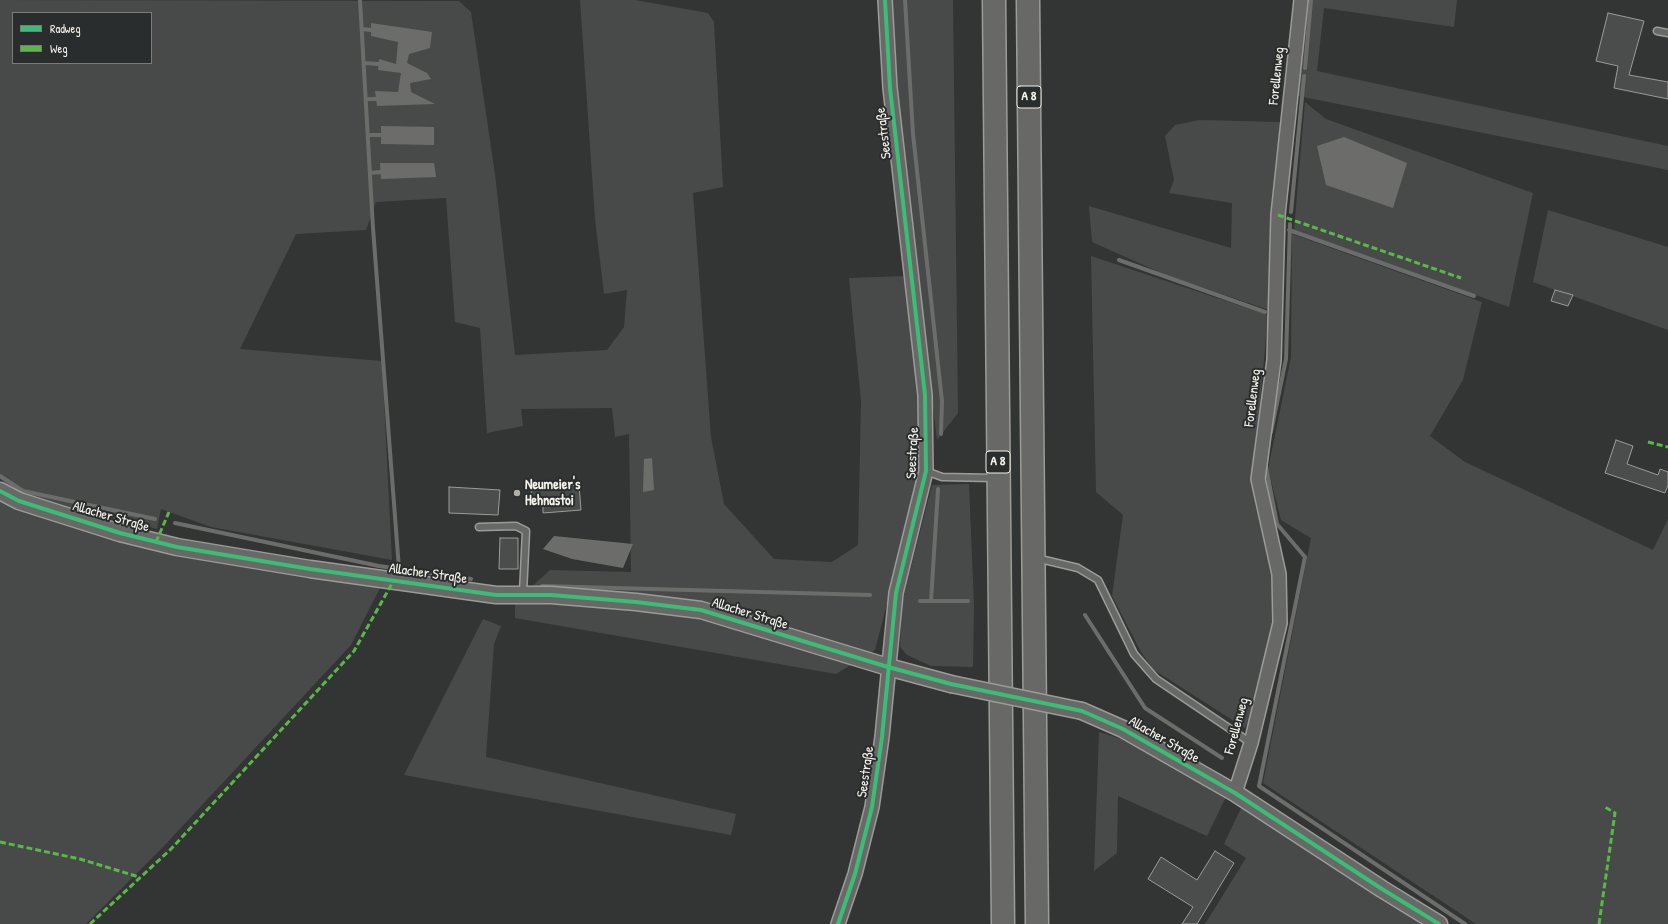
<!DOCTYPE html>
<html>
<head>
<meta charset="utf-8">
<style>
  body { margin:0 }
  #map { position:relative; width:1668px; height:924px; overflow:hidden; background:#333434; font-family:"Patrick Hand",sans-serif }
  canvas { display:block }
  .legend { position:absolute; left:12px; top:12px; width:140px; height:52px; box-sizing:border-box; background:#2a2d2e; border:1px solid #7b7b78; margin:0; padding:5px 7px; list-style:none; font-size:12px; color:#f4f1e8 }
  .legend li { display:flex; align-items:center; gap:8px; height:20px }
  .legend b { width:20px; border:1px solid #7b7b78 }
</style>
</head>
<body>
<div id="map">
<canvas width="1668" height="924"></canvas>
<ul class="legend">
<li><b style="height:5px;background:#3abd76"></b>Radweg</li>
<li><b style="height:5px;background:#58b947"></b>Weg</li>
</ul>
</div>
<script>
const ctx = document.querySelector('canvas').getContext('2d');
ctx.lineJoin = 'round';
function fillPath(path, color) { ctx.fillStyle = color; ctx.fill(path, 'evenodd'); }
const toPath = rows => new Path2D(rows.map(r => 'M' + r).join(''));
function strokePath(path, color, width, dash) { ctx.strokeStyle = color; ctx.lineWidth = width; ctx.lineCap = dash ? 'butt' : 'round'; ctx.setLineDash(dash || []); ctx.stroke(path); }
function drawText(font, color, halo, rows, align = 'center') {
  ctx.font = font + ' "Patrick Hand",sans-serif'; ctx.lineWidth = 4; ctx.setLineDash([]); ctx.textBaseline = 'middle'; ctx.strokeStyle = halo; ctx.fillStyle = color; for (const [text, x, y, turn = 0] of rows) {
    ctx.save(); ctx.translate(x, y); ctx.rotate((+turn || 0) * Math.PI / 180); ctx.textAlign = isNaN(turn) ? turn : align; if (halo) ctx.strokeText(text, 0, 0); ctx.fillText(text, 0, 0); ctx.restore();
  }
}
fillPath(toPath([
  [0,0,459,1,471,12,495,174,515,355,607,350,624,327,627,290,604,294,595,219,580,0,635,0,708,13,714,22,723,187,693,193,711,437,724,504,774,559,832,562,858,545,861,401,849,278,907,276,921,394,922,469,875,650,836,674,515,618,515,602,550,570,631,572,629,434,615,437,612,408,521,409,523,426,487,433,480,328,455,322,446,198,376,202,366,230,296,234,240,349,382,361,392,560,211,527,161,509,157,529,19,496,0,479],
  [13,13,151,13,151,63,13,63],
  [891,0,953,0,958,413,937,440,899,126],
  [1299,0,1457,0,1454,27,1324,8,1317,71,1668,146,1668,170,1298,96],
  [1305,102,1326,119,1533,193,1509,307,1294,230],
  [1199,120,1281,122,1269,310,1168,276,1092,242,1089,206,1231,248,1232,203,1169,193,1174,180,1165,136,1175,125],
  [1548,210,1668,247,1668,330,1533,282],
  [1292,234,1482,302,1463,380,1430,436,1465,462,1653,550,1668,519,1668,924,1476,924,1263,783,1311,538,1281,520,1268,469,1291,357],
  [1091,256,1268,315,1253,482,1275,574,1274,619,1255,711,1245,728,1154,670,1141,652,1112,596,1123,515,1096,492],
  [969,484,974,606,973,667,931,666,907,655,900,647,902,603,932,485],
  [0,497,7,502,382,584,351,645,164,846,86,924,0,924],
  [483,619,501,626,494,644,486,757,736,814,731,835,404,775],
  [1099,732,1128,741,1227,795,1207,836,1118,796,1117,853,1094,871],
  [1241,808,1424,924,1205,924,1246,858,1224,844]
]), '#484a49');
fillPath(toPath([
  [371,23,432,32,430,48,409,54,407,63,427,73,431,79,410,83,411,92,435,104,377,106,375,91,398,92,401,73,378,70,379,59,396,64,398,42,371,36],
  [381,126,434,127,434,145,381,144],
  [1344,137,1407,163,1393,208,1326,185,1317,146],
  [380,163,434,163,436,177,381,179],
  [652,458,654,490,643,492,644,459],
  [554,536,633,544,623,568,572,559,543,549]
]), '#6c6d6b');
strokePath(toPath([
  [360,0,373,228,399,569],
  [905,0,913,134,942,401,941,434],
  [362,29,371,30],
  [364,63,378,64],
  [1305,68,1311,0],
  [366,99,376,99],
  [368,135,381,135],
  [370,173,381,172],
  [1291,212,1304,76],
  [1289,230,1474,296],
  [1119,260,1265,312],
  [1271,432,1286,359,1290,224],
  [1265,462,1277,524,1305,557,1259,786,1465,924],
  [0,476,23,491,155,519],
  [175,523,379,566,471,579],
  [542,586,870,595],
  [920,601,968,601],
  [931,601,938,489],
  [1085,615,1145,708,1222,758]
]), '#6c6d6b', 4);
const building = toPath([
  [1608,13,1644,21,1629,75,1668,82,1668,99,1614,88,1618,66,1596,61,1608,13],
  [1555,290,1573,295,1568,306,1551,301,1555,290],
  [1616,440,1633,446,1627,464,1658,475,1660,469,1668,472,1668,485,1665,493,1605,473,1616,440],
  [579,485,581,510,543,513,543,503,532,503,531,488,579,485],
  [449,487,500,490,498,515,449,513,449,487],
  [500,538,518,538,518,569,499,569,500,538],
  [1215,851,1234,863,1197,924,1182,924,1193,907,1148,879,1161,857,1197,880,1215,851]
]);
fillPath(building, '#4b4c4c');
strokePath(building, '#9b9b99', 1);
const service = toPath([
  [1657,31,1668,33],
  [926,471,942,477,995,478],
  [479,527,516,526,526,531,523,593],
  [1036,558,1078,568,1098,580,1134,654,1156,679,1251,743]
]);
const minor = toPath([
  [1235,793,1251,743,1280,623,1279,574,1258,479,1274,360,1278,215,1301,0],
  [838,924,855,874,872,807,882,737,896,593,926,471,925,395,890,88,885,0]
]);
const tertiary = toPath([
  [0,491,19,501,120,533,177,547,310,569,496,595,551,595,636,602,701,610,888,667,951,684],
  [1082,711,1123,729,1235,793,1382,889,1439,924]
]);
const motorway = toPath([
  [994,0,1003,924],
  [1028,0,1037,924]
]);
strokePath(service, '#9b9b99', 9);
strokePath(minor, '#9b9b99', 16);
strokePath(tertiary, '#9b9b99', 19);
strokePath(motorway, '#9b9b99', 25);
strokePath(service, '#686866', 6);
strokePath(minor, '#686866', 13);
strokePath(tertiary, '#686866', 16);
strokePath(motorway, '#686866', 22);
const tertiaryBridge = toPath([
  [951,684,1082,711]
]);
strokePath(tertiaryBridge, '#9b9b99', 19, []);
strokePath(tertiaryBridge, '#686866', 16);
strokePath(toPath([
  [1278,215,1461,278],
  [1648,442,1668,447],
  [156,542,169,512],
  [0,842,80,859,139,877],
  [90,924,171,849,354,651,394,580],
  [1599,924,1615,813,1603,806]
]), '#58b947', 3, [6, 3]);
strokePath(toPath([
  [0,491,19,501,120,533,177,547,310,569,496,595,551,595,636,602,701,610,888,667,951,684,1082,711,1123,729,1235,793,1382,889,1439,924],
  [838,924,855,874,872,807,882,737,896,593,926,471,925,395,890,88,885,0]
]), '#3abd76', 4);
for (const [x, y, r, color] of [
  [517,493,4,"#b0afa9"]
]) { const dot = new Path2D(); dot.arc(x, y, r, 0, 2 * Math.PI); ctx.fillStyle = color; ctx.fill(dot); strokePath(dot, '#2a2d2e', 1.5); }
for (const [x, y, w] of [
  [1029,97,24],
  [998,462,24]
]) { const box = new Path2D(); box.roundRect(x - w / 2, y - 11, w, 22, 3); ctx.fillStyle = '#2a2d2e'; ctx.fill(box); strokePath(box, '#f4f1e8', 1); }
drawText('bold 13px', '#f4f1e8', null, [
  ["A 8",1029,97],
  ["A 8",998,462]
]);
drawText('14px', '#f4f1e8', '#2a2d2e', [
  ["Forellenweg",1277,76,-84],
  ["Seestraße",884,133,-97],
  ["Forellenweg",1253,398,-83],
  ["Seestraße",913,453,-87],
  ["Allacher Straße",111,517,16],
  ["Allacher Straße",428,574,8],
  ["Allacher Straße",750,614,17],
  ["Forellenweg",1237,726,-75],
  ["Allacher Straße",1164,740,30],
  ["Seestraße",866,772,-82]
]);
drawText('bold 14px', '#f4f1e8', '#2a2d2e', [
  ["Neumeier's",525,485],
  ["Hehnastoi",525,501]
], 'left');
</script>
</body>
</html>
